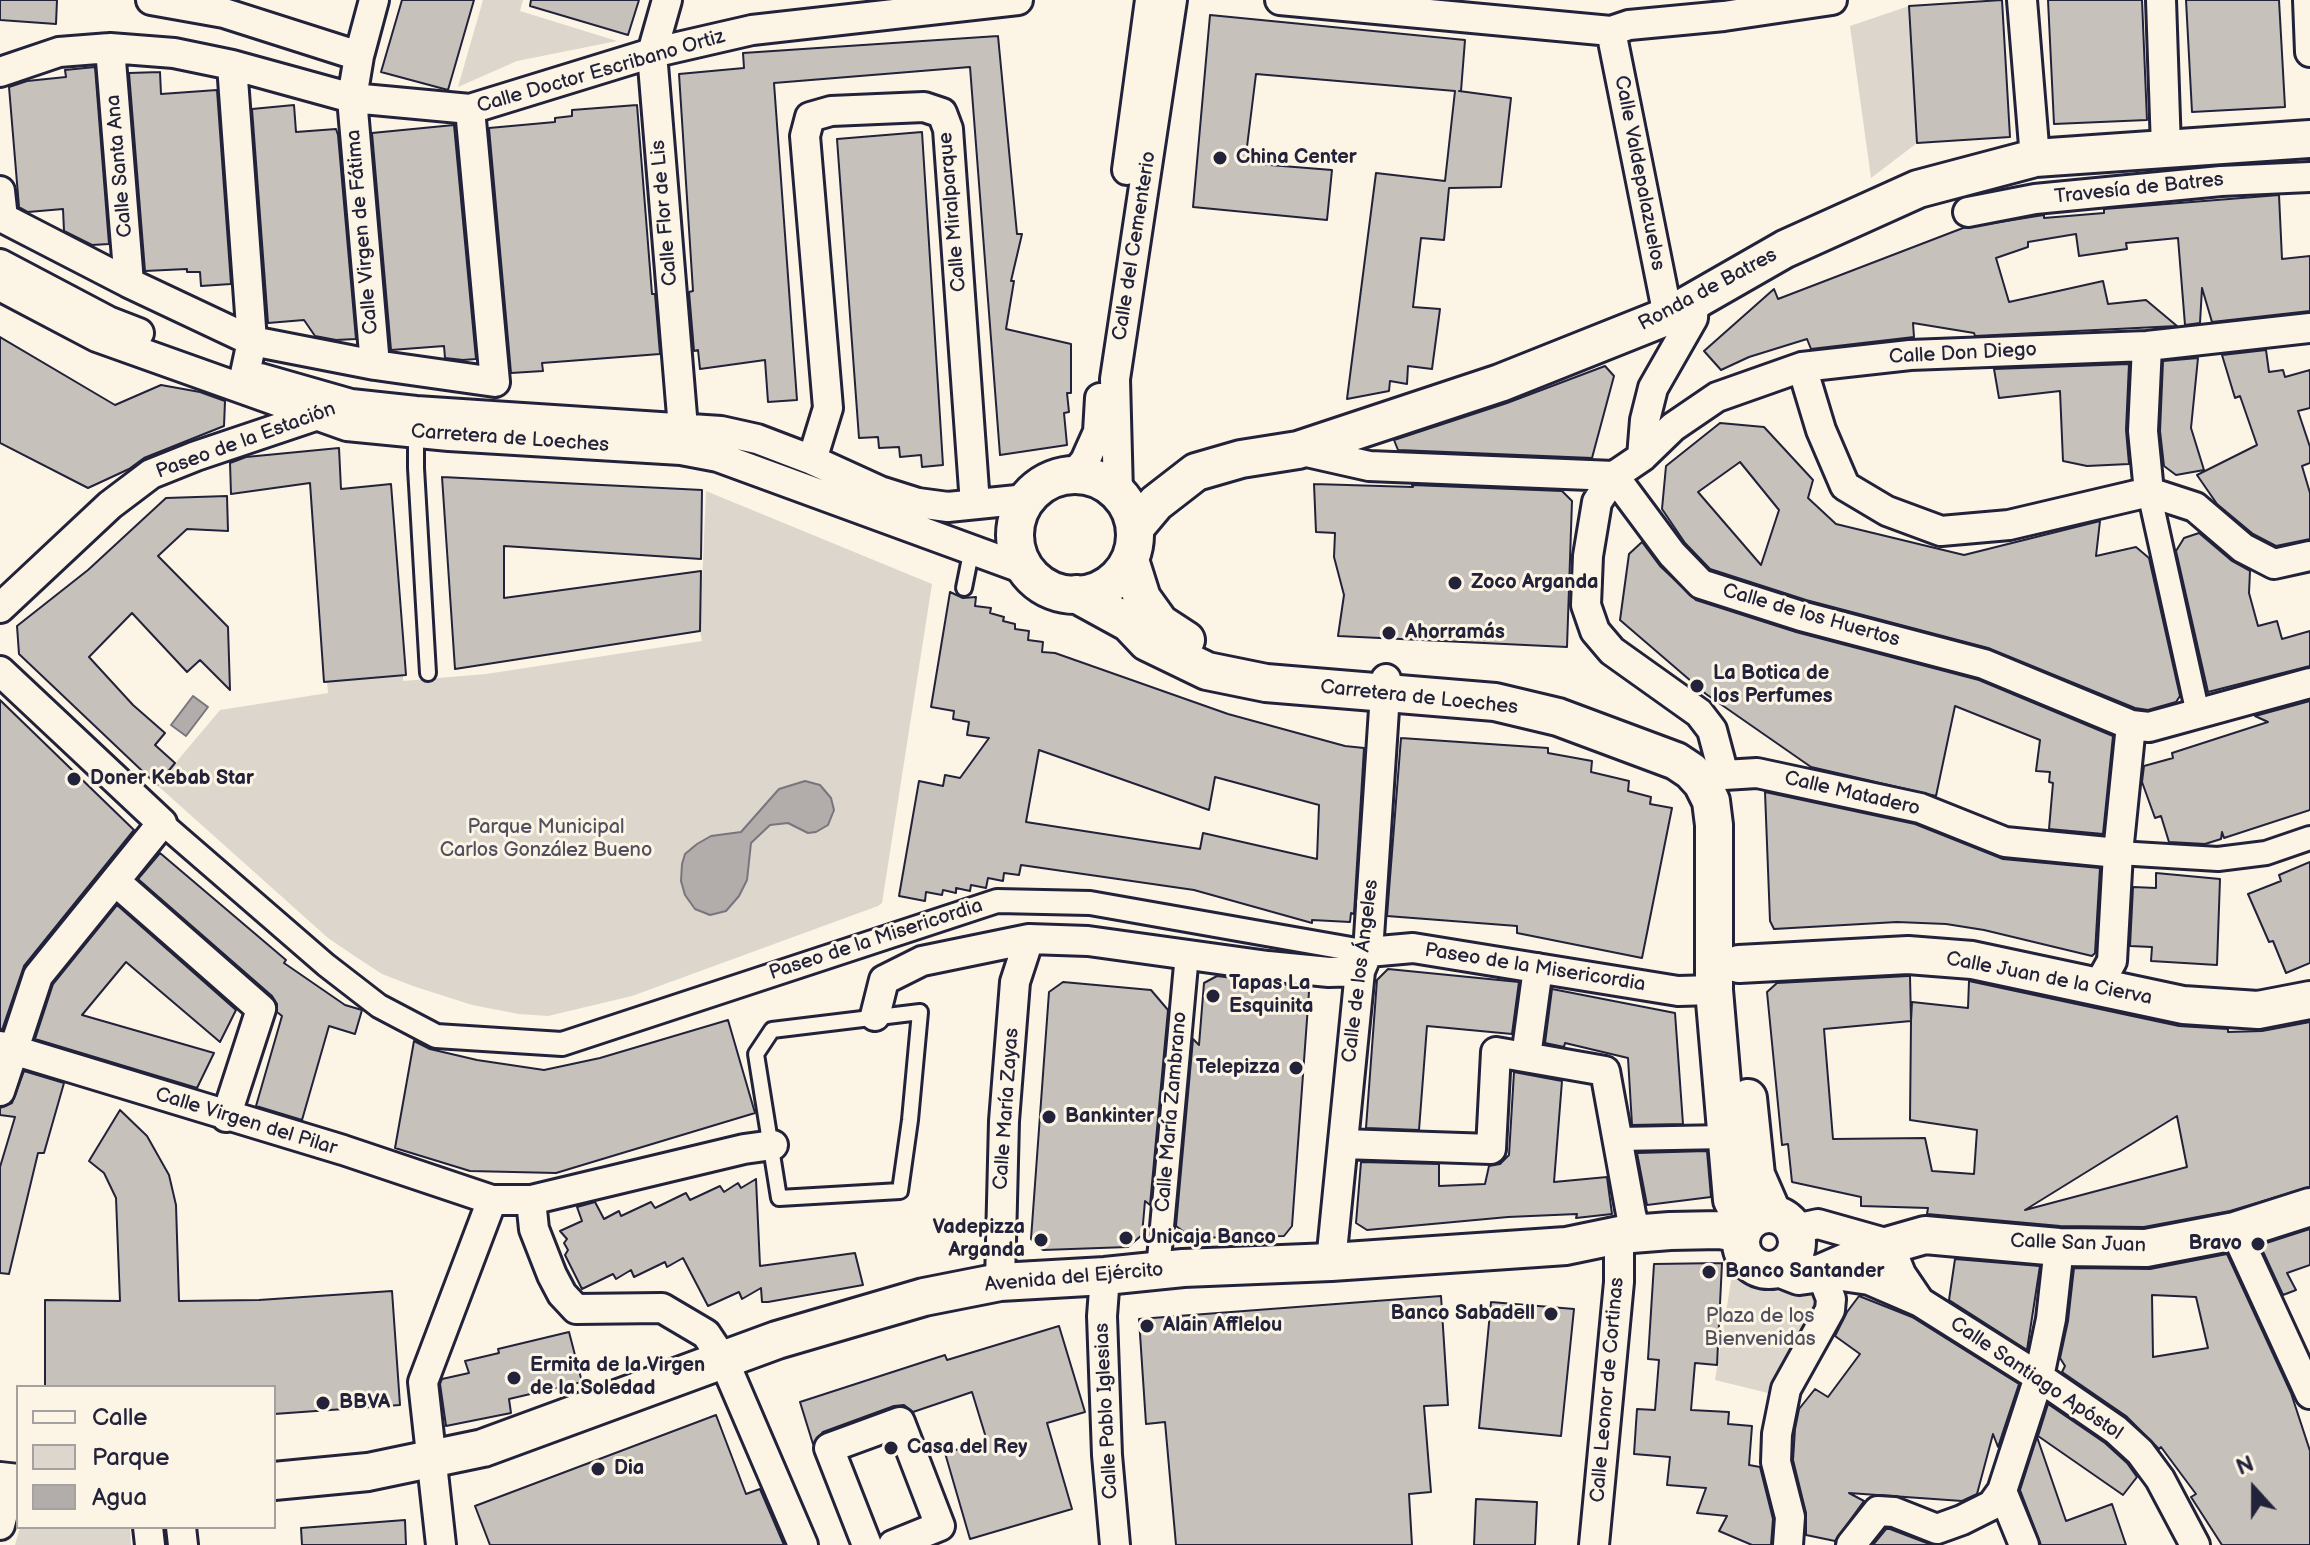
<!DOCTYPE html>
<html>
<head>
<meta charset="utf-8">
<style>
  body { margin:0 }
  #map { position:relative; width:2310px; height:1545px; overflow:hidden; background:#fcf5e5; font-family:"Balsamiq Sans",sans-serif }
  canvas { display:block }
  .legend { position:absolute; left:16px; top:1385px; width:260px; height:144px; box-sizing:border-box; background:#fcf5e5; border:2px solid #a5a1a1; margin:0; padding:10px 14px; list-style:none; font-size:24px; color:#22223b }
  .legend li { display:flex; align-items:center; gap:16px; height:40px }
  .legend b { width:40px; border:2px solid #a5a1a1 }
  .north { position:absolute; left:2214px; top:1449px; width:80px; height:80px; -webkit-text-stroke:6px #fcf5e5; paint-order:stroke; rotate:339deg; font-size:22px; font-weight:700; line-height:32px; text-align:center; color:#22223b }
  .north::after { content:''; display:block; margin:auto; width:28px; height:36px; background:#22223b; clip-path:polygon(50% 0,100% 100%,50% 72%,0 100%) }
</style>
</head>
<body>
<div id="map">
<canvas width="2310" height="1545"></canvas>
<ul class="legend">
<li><b style="height:10px;background:#fcf5e5"></b>Calle</li>
<li><b style="height:22px;background:#dcd6cc"></b>Parque</li>
<li><b style="height:22px;background:#b2adab"></b>Agua</li>
</ul>
<div class="north">N</div>
</div>
<script>
const ctx = document.querySelector('canvas').getContext('2d');
ctx.lineJoin = 'round';
function fillPath(path, color) { ctx.fillStyle = color; ctx.fill(path, 'evenodd'); }
const toPath = rows => new Path2D(rows.map(r => 'M' + r).join(''));
function strokePath(path, color, width, dash) { ctx.strokeStyle = color; ctx.lineWidth = width; ctx.lineCap = dash ? 'butt' : 'round'; ctx.setLineDash(dash || []); ctx.stroke(path); }
function drawText(font, color, halo, rows, align = 'center') {
  ctx.font = font + ' "Balsamiq Sans",sans-serif'; ctx.lineWidth = 6; ctx.setLineDash([]); ctx.textBaseline = 'middle'; ctx.strokeStyle = halo; ctx.fillStyle = color; for (const [text, x, y, turn = 0] of rows) {
    ctx.save(); ctx.translate(x, y); ctx.rotate((+turn || 0) * Math.PI / 180); ctx.textAlign = isNaN(turn) ? turn : align; if (halo) ctx.strokeText(text, 0, 0); ctx.fillText(text, 0, 0); ctx.restore();
  }
}
fillPath(toPath([
  [483,0,523,0,520,11,617,41,517,61,458,87],
  [1909,6,1917,143,1871,178,1850,26],
  [706,491,932,584,882,903,878,906,632,996,548,1016,519,1014,472,1005,413,986,382,974,356,957,328,938,157,785,220,710,328,693,327,682,403,676,403,681,486,674,702,641,700,631],
  [1733,1269,1773,1291,1822,1295,1770,1383,1768,1393,1715,1380],
  [20,1527,130,1527,131,1545,15,1545]
]), '#dcd6cc');
const water = toPath([
  [193,696,208,707,186,736,171,725,193,696],
  [805,781,820,785,831,798,834,810,828,825,816,832,808,833,788,823,770,825,751,843,747,880,739,896,726,911,710,915,695,909,685,895,681,881,682,864,685,854,697,844,711,836,741,832,779,789,805,781]
]);
fillPath(water, '#b2adab');
strokePath(water, '#78757e', 2);
const building = toPath([
  [0,0,57,0,56,24,0,20,0,0],
  [402,0,474,0,448,90,381,72,402,0],
  [531,0,639,0,628,35,530,6,531,0],
  [2002,0,2010,137,1917,143,1909,6,2002,0],
  [2048,0,2142,0,2147,120,2054,124,2048,0],
  [2186,0,2279,0,2285,107,2192,112,2186,0],
  [1210,15,1465,40,1461,91,1459,91,1511,98,1501,187,1449,188,1444,240,1421,238,1413,307,1440,309,1432,369,1408,366,1407,384,1390,381,1389,391,1347,399,1376,173,1445,181,1455,91,1256,74,1245,163,1332,170,1327,220,1193,207,1210,15],
  [998,36,1017,234,1022,234,1011,281,1014,281,1006,329,1071,344,1071,393,1067,393,1069,412,1064,413,1067,445,1000,455,970,67,774,83,797,400,768,402,765,360,700,369,698,350,694,351,689,292,693,291,679,74,744,68,743,53,998,36],
  [95,67,109,244,92,245,64,231,63,209,28,212,19,207,9,87,27,81,66,77,65,70,95,67],
  [160,72,161,94,217,90,231,284,201,286,200,272,187,272,187,269,145,271,129,73,160,72],
  [294,105,296,132,336,129,338,135,356,339,336,340,315,336,304,320,268,323,252,109,294,105],
  [637,105,652,294,655,294,660,354,542,363,543,371,511,373,489,128,555,122,555,118,572,116,572,110,637,105],
  [454,125,476,359,463,360,445,358,444,346,391,350,372,133,454,125],
  [922,132,943,465,922,467,921,455,900,457,899,447,879,448,878,437,859,438,837,139,922,132],
  [2279,195,2282,259,2310,256,2310,311,2212,322,2202,288,2200,323,2185,325,2178,238,2126,243,2127,249,2079,256,2076,234,2028,242,2028,247,1996,258,2009,302,2103,281,2108,304,2146,300,2177,326,1975,336,1974,333,1913,323,1914,337,1811,349,1807,339,1749,357,1721,370,1704,351,1774,289,1778,299,1963,228,2037,216,2044,215,2044,218,2104,213,2104,209,2279,195],
  [0,337,115,405,161,385,200,392,225,401,224,426,144,458,129,469,88,488,0,443,0,337],
  [2266,350,2269,372,2283,370,2285,377,2310,370,2310,408,2298,411,2310,447,2310,463,2302,466,2310,493,2310,539,2276,546,2253,534,2217,504,2197,475,2257,445,2240,396,2235,398,2222,355,2266,350],
  [2198,358,2191,428,2204,470,2176,475,2164,466,2160,431,2163,361,2198,358],
  [2129,364,2126,430,2129,464,2087,466,2063,461,2060,391,1999,398,1994,369,2129,364],
  [1605,366,1614,376,1592,458,1398,450,1394,440,1507,403,1605,366],
  [1720,423,1764,427,1813,480,1808,498,1836,524,1964,555,2100,521,2096,556,2136,547,2149,558,2180,696,2176,702,2148,710,2135,708,1988,648,1806,600,1710,569,1685,543,1662,509,1666,466,1720,423],
  [1740,462,1779,510,1761,565,1698,492,1740,462],
  [339,448,341,489,391,484,406,675,324,682,310,483,231,494,230,463,246,457,339,448],
  [442,477,702,490,701,559,504,546,504,598,701,571,700,631,455,669,442,477],
  [1314,484,1413,487,1412,485,1562,491,1572,501,1567,647,1338,636,1344,595,1334,557,1335,533,1316,532,1314,484],
  [227,496,228,531,187,529,158,556,228,627,230,690,200,660,187,672,132,613,89,657,133,705,165,733,155,745,175,763,157,785,19,654,17,626,88,570,166,498,227,496],
  [2199,533,2232,561,2250,571,2249,593,2258,626,2277,621,2282,639,2310,631,2310,666,2208,692,2176,551,2184,538,2199,533],
  [1642,542,1660,566,1696,600,1796,632,1979,680,2113,736,2103,834,2049,829,2053,783,2049,782,2050,772,2036,771,2040,740,1955,706,1936,796,1811,767,1706,694,1620,620,1629,554,1642,542],
  [950,592,963,598,976,597,975,606,991,608,990,613,1004,617,1003,621,1015,624,1015,629,1029,631,1028,640,1043,642,1042,652,1055,653,1228,714,1345,746,1364,748,1354,914,1351,913,1350,922,1312,920,1312,923,1194,890,1021,865,1019,875,1004,873,1003,881,988,878,986,888,971,885,970,891,956,888,956,893,943,890,942,895,926,892,925,901,899,896,919,781,943,786,945,775,960,778,989,738,967,735,969,722,953,719,954,711,931,707,950,592],
  [1039,750,1209,810,1215,777,1319,805,1317,859,1203,833,1200,849,1026,822,1039,750],
  [0,700,134,830,24,966,2,1030,0,1029,0,700],
  [2310,701,2310,810,2224,838,2222,832,2221,839,2205,844,2169,842,2161,816,2155,818,2142,782,2144,766,2173,758,2172,753,2268,722,2255,716,2310,701],
  [1401,738,1548,748,1548,753,1592,761,1591,772,1629,781,1628,791,1651,797,1650,804,1672,808,1642,958,1517,933,1517,926,1387,916,1401,738],
  [1765,792,1915,824,2003,859,2100,868,2095,953,2092,956,1984,930,1946,924,1897,922,1774,929,1770,921,1765,792],
  [160,853,286,960,284,963,345,1005,362,1010,355,1034,329,1026,302,1120,256,1106,282,1016,277,1012,277,1004,272,996,138,879,160,853],
  [2310,862,2310,963,2286,973,2273,941,2269,942,2248,894,2281,881,2279,875,2310,862],
  [2156,873,2220,879,2217,965,2151,961,2152,947,2130,946,2133,887,2156,888,2156,873],
  [117,905,236,1010,220,1042,126,962,82,1015,214,1053,197,1088,35,1039,53,984,117,905],
  [1388,969,1519,982,1512,1034,1427,1026,1419,1130,1366,1128,1377,980,1388,969],
  [1217,976,1304,987,1309,992,1292,1226,1284,1236,1192,1238,1176,1226,1193,1039,1199,1045,1204,983,1217,976],
  [1908,976,1910,976,1911,1021,1912,1002,1968,1008,1969,981,2179,1026,2228,1029,2228,1032,2262,1031,2310,1022,2310,1187,2230,1211,2144,1227,2060,1226,1927,1214,1928,1208,1861,1206,1861,1197,1792,1182,1788,1144,1782,1145,1767,992,1777,983,1908,976],
  [1911,1021,1910,1120,1977,1130,1974,1174,1932,1171,1925,1138,1833,1139,1824,1029,1911,1021],
  [2177,1116,2187,1167,2025,1210,2177,1116],
  [1063,982,1151,990,1168,1010,1150,1205,1145,1201,1142,1235,1128,1247,1043,1250,1031,1239,1049,992,1063,982],
  [1552,989,1675,1013,1683,1124,1632,1125,1628,1058,1565,1043,1564,1047,1545,1043,1552,989],
  [728,1020,755,1113,556,1173,470,1171,395,1148,414,1041,430,1049,477,1060,544,1070,600,1058,728,1020],
  [24,1071,64,1083,44,1153,38,1153,9,1274,0,1273,0,1167,15,1117,0,1115,0,1108,12,1103,24,1071],
  [1514,1072,1562,1081,1554,1182,1607,1177,1612,1214,1576,1218,1577,1214,1508,1217,1367,1230,1356,1223,1361,1162,1439,1164,1439,1186,1485,1184,1489,1166,1500,1164,1509,1155,1514,1072],
  [120,1110,147,1136,169,1175,176,1205,179,1301,259,1300,392,1291,400,1405,274,1414,274,1387,45,1387,45,1300,120,1301,116,1198,104,1173,89,1161,120,1110],
  [1707,1151,1711,1197,1647,1205,1637,1153,1707,1151],
  [756,1179,760,1266,855,1253,863,1285,768,1302,762,1302,761,1288,742,1299,739,1292,708,1306,683,1258,667,1267,665,1262,634,1277,631,1270,616,1279,613,1274,582,1289,565,1255,568,1250,564,1243,567,1239,560,1231,582,1221,577,1207,595,1202,604,1219,619,1211,621,1216,651,1202,655,1208,686,1193,690,1200,720,1186,724,1192,738,1183,741,1188,756,1179],
  [2310,1229,2310,1265,2287,1273,2296,1290,2283,1295,2260,1245,2310,1229],
  [2227,1254,2291,1393,2310,1451,2310,1545,2222,1545,2191,1497,2196,1494,2161,1447,2159,1449,2126,1416,2062,1372,2065,1366,2060,1358,2068,1321,2074,1268,2150,1269,2227,1254],
  [2152,1295,2196,1297,2208,1348,2153,1357,2152,1295],
  [1955,1259,2040,1266,2027,1350,1949,1300,1955,1259],
  [1722,1263,1717,1365,1695,1363,1691,1410,1729,1412,1728,1424,1752,1426,1749,1465,1760,1467,1773,1519,1771,1545,1752,1545,1719,1531,1727,1516,1697,1513,1706,1488,1667,1485,1670,1457,1634,1454,1637,1409,1655,1410,1659,1360,1648,1359,1654,1264,1722,1263],
  [1441,1296,1448,1405,1424,1406,1431,1492,1409,1494,1412,1545,1176,1545,1165,1422,1146,1424,1139,1319,1441,1296],
  [1859,1296,1912,1317,2019,1384,1998,1447,1993,1434,1977,1494,1962,1501,1849,1493,1864,1501,1835,1541,1806,1535,1806,1513,1793,1460,1795,1429,1799,1409,1815,1389,1828,1397,1860,1354,1835,1336,1847,1312,1859,1296],
  [1491,1302,1574,1309,1561,1436,1479,1428,1491,1302],
  [1059,1326,1085,1412,1047,1423,1072,1509,970,1539,945,1453,987,1441,972,1392,913,1412,904,1405,894,1406,823,1432,813,1444,800,1402,945,1355,947,1360,1059,1326],
  [569,1332,582,1382,509,1399,511,1413,446,1426,440,1384,442,1379,469,1373,465,1361,499,1353,498,1349,569,1332],
  [2048,1404,2105,1443,2127,1463,2137,1477,2123,1495,2038,1436,2048,1404],
  [716,1415,746,1494,760,1489,784,1545,490,1545,475,1506,716,1415],
  [2037,1437,2066,1521,2112,1504,2126,1545,2041,1545,2020,1490,2037,1437],
  [1476,1499,1537,1502,1535,1545,1474,1545,1476,1499],
  [405,1520,406,1545,302,1545,301,1528,405,1520],
  [1886,1529,1890,1529,1932,1545,1873,1545,1886,1529]
]);
fillPath(building, '#c6c1bb');
strokePath(building, '#22223b', 2);
const service = toPath([
  [416,430,416,468,428,673],
  [964,588,972,548],
  [920,1012,910,1120,900,1191,779,1198,756,1054,772,1030,920,1012]
]);
const pedestrian = toPath([
  [2149,492,2198,714],
  [162,823,326,965,379,1006,436,1036,562,1044,997,901,1090,903,1368,952],
  [2118,853,2218,859,2266,853,2310,838],
  [1618,1139,1727,1137],
  [1158,1270,1187,954]
]);
const minor = toPath([
  [151,0,224,13,359,56],
  [374,0,359,56,352,98,375,365],
  [667,0,652,53,683,428],
  [1280,0,1611,31,1629,25,1724,16,1832,0],
  [2022,0,2035,158],
  [2161,0,2166,148],
  [2308,0,2310,52],
  [1611,31,1668,316],
  [110,48,129,283],
  [232,65,252,341,242,388],
  [0,72,59,52,110,48,174,53,232,65,352,98,470,109,652,53,752,30,1018,0],
  [1127,170,1150,0],
  [0,191,3,218,129,283,252,341,375,365,495,382,470,109],
  [1968,212,2035,199,2221,181,2310,177],
  [0,264,108,321,139,333],
  [0,286,97,337,347,426,449,436,681,450,718,457,1027,570],
  [1694,301,1693,318,1653,388,1645,420,1642,457,1614,476,1597,502,1588,556,1586,605,1595,631,1612,651,1699,713,1712,730,1724,775,1757,773,1920,808,2005,842,2118,853],
  [2147,346,2143,431,2149,492],
  [1802,367,1821,430,1845,486,1887,511,1941,531,2009,525,2149,492],
  [260,378,351,404,416,411,721,431,757,439,812,460,880,491,918,503,948,507,1027,499],
  [1298,450,1369,466,1614,476,1672,554,1701,584,1801,616,1984,664,2131,725,2149,727,2310,683],
  [1642,457,1673,427,1717,397,1802,367,1910,355,2147,346,2310,328],
  [812,460,828,408,805,136,810,117,831,111,924,107,942,113,948,129,975,504],
  [1073,475,1085,461,1098,432,1100,398],
  [2149,492,2195,507,2243,548,2274,564,2310,556],
  [1118,493,1115,379,1172,0],
  [0,608,110,505,151,474,196,456,324,413],
  [0,671,162,823,38,976,0,1091],
  [115,881,261,1009,226,1117],
  [1368,952,1413,948,1678,991,1714,990],
  [2097,988,2112,961,2118,853,2131,725],
  [875,1016,884,980,922,961,1029,939,1088,941,1268,966,1329,972,1360,971],
  [0,1046,343,1150,492,1200,531,1200,744,1149,773,1145],
  [1526,1057,1538,968],
  [1343,1144,1491,1149,1496,1052,1605,1071,1631,1214,1637,1235],
  [531,1200,534,1229,552,1275,562,1294,576,1309,662,1308,706,1334,724,1361,803,1545],
  [1795,1229,1818,1224,1889,1244,1901,1274,1920,1302],
  [2235,1231,2310,1394],
  [1331,1262,1360,971,1368,952,1386,679],
  [1105,1276,1102,1316,1107,1455,1115,1545],
  [1000,1282,1004,1121,1015,982,1029,939],
  [0,1525,11,1483],
  [148,1527,150,1545],
  [181,1527,183,1545],
  [441,1545,423,1382,492,1200],
  [867,1545,829,1448,900,1422,940,1526,893,1545],
  [1594,1545,1619,1282,1619,1235],
  [1788,1545,1790,1517,1776,1462,1777,1434,1786,1389,1830,1310,1831,1299,1821,1273,1869,1280,1920,1302,2039,1377,2116,1430,2140,1452,2160,1479,2195,1545],
  [1851,1545,1878,1511,1894,1512,1937,1529,1962,1520,1992,1505,2002,1491],
  [2024,1545,2002,1491,2039,1377,2051,1319,2059,1247]
]);
const tertiary = toPath([
  '1015 535a60 60 0 1 1 120 0a60 60 0 1 1-120 0Z',
  [1135,528,1156,503,1196,472,1241,459,1298,450,1500,383,1668,316,1785,249,1918,189,2035,158,2310,139],
  [1130,560,1142,598,1160,623,1186,640],
  [1076,594,1129,623,1147,642,1207,671,1266,683,1495,702,1558,717,1676,761,1691,771,1702,783,1711,801,1714,825,1714,990,1732,1200,1746,1226],
  [1739,964,1908,955,1972,960,2183,1005,2258,1010,2310,1000],
  [1748,1098,1756,1175,1773,1214],
  '1741 1242a28 28 0 1 1 56 0a28 28 0 1 1-56 0Z',
  [1781,1269,1799,1276,1821,1273,1876,1249,1925,1235,2059,1247,2146,1248,2235,1231,2310,1207],
  [0,1481,18,1483],
  [274,1481,368,1472,483,1448,777,1340,924,1297,1000,1282,1105,1276,1183,1268,1331,1262,1566,1246,1619,1235,1670,1231,1720,1230,1742,1234]
]);
strokePath(service, '#22223b', 20);
strokePath(pedestrian, '#22223b', 28);
strokePath(minor, '#22223b', 34);
strokePath(tertiary, '#22223b', 42);
strokePath(service, '#fcf5e5', 14);
strokePath(pedestrian, '#fcf5e5', 22);
strokePath(minor, '#fcf5e5', 28);
strokePath(tertiary, '#fcf5e5', 36);
for (const [x, y, r, color] of [
  [1220,158,8,"#22223b"],
  [1455,583,8,"#22223b"],
  [1389,633,8,"#22223b"],
  [1697,686,8,"#22223b"],
  [74,779,8,"#22223b"],
  [1213,996,8,"#22223b"],
  [1296,1068,8,"#22223b"],
  [1049,1117,8,"#22223b"],
  [1126,1238,8,"#22223b"],
  [1041,1240,8,"#22223b"],
  [2258,1244,8,"#22223b"],
  [1709,1272,8,"#22223b"],
  [1551,1314,8,"#22223b"],
  [1147,1326,8,"#22223b"],
  [514,1378,8,"#22223b"],
  [323,1403,8,"#22223b"],
  [891,1448,8,"#22223b"],
  [598,1469,8,"#22223b"]
]) { const dot = new Path2D(); dot.arc(x, y, r, 0, 2 * Math.PI); ctx.fillStyle = color; ctx.fill(dot); strokePath(dot, '#fcf5e5', 3); }
drawText('20px', '#22223b', '#fcf5e5', [
  ["Calle Doctor Escribano Ortiz",601,72,-16],
  ["Calle Santa Ana",120,166,-95],
  ["Calle Valdepalazuelos",1639,173,79],
  ["Travesía de Batres",2139,189,-6],
  ["Calle Miralparque",953,212,-95],
  ["Calle Flor de Lis",665,213,-95],
  ["Calle Virgen de Fátima",363,232,-95],
  ["Calle del Cementerio",1135,246,-81],
  ["Ronda de Batres",1708,290,-28],
  ["Calle Don Diego",1963,354,-3],
  ["Carretera de Loeches",510,439,4],
  ["Paseo de la Estación",246,441,-20],
  ["Calle de los Huertos",1811,616,16],
  ["Carretera de Loeches",1419,698,6],
  ["Calle Matadero",1852,794,13],
  ["Paseo de la Misericordia",876,940,-18],
  ["Paseo de la Misericordia",1535,968,9],
  ["Calle de los Ángeles",1361,971,-83],
  ["Calle Juan de la Cierva",2049,979,11],
  ["Calle María Zayas",1007,1109,-86],
  ["Calle María Zambrano",1172,1112,-85],
  ["Calle Virgen del Pilar",246,1122,17],
  ["Calle San Juan",2078,1244,2],
  ["Avenida del Ejército",1074,1278,-5],
  ["Calle Santiago Apóstol",2036,1379,34],
  ["Calle Leonor de Cortinas",1608,1390,-85],
  ["Calle Pablo Iglesias",1107,1411,-93]
]);
drawText('bold 20px', '#22223b', '#fcf5e5', [
  ["China Center",1236,158],
  ["Zoco Arganda",1471,583],
  ["Ahorramás",1405,633],
  ["La Botica de",1713,674],
  ["los Perfumes",1713,697],
  ["Doner Kebab Star",90,779],
  ["Tapas La",1229,984],
  ["Esquinita",1229,1007],
  ["Telepizza",1280,1068,"right"],
  ["Bankinter",1065,1117],
  ["Vadepizza",1025,1228,"right"],
  ["Arganda",1025,1251,"right"],
  ["Unicaja Banco",1142,1238],
  ["Bravo",2242,1244,"right"],
  ["Banco Santander",1725,1272],
  ["Banco Sabadell",1535,1314,"right"],
  ["Alain Afflelou",1163,1326],
  ["Ermita de la Virgen",530,1366],
  ["de la Soledad",530,1389],
  ["BBVA",339,1403],
  ["Casa del Rey",907,1448],
  ["Dia",614,1469]
], 'left');
drawText('20px', '#504f5f', '#fcf5e5', [
  ["Parque Municipal",546,828],
  ["Carlos González Bueno",546,851],
  ["Plaza de los",1760,1317],
  ["Bienvenidas",1760,1340]
]);
</script>
</body>
</html>
